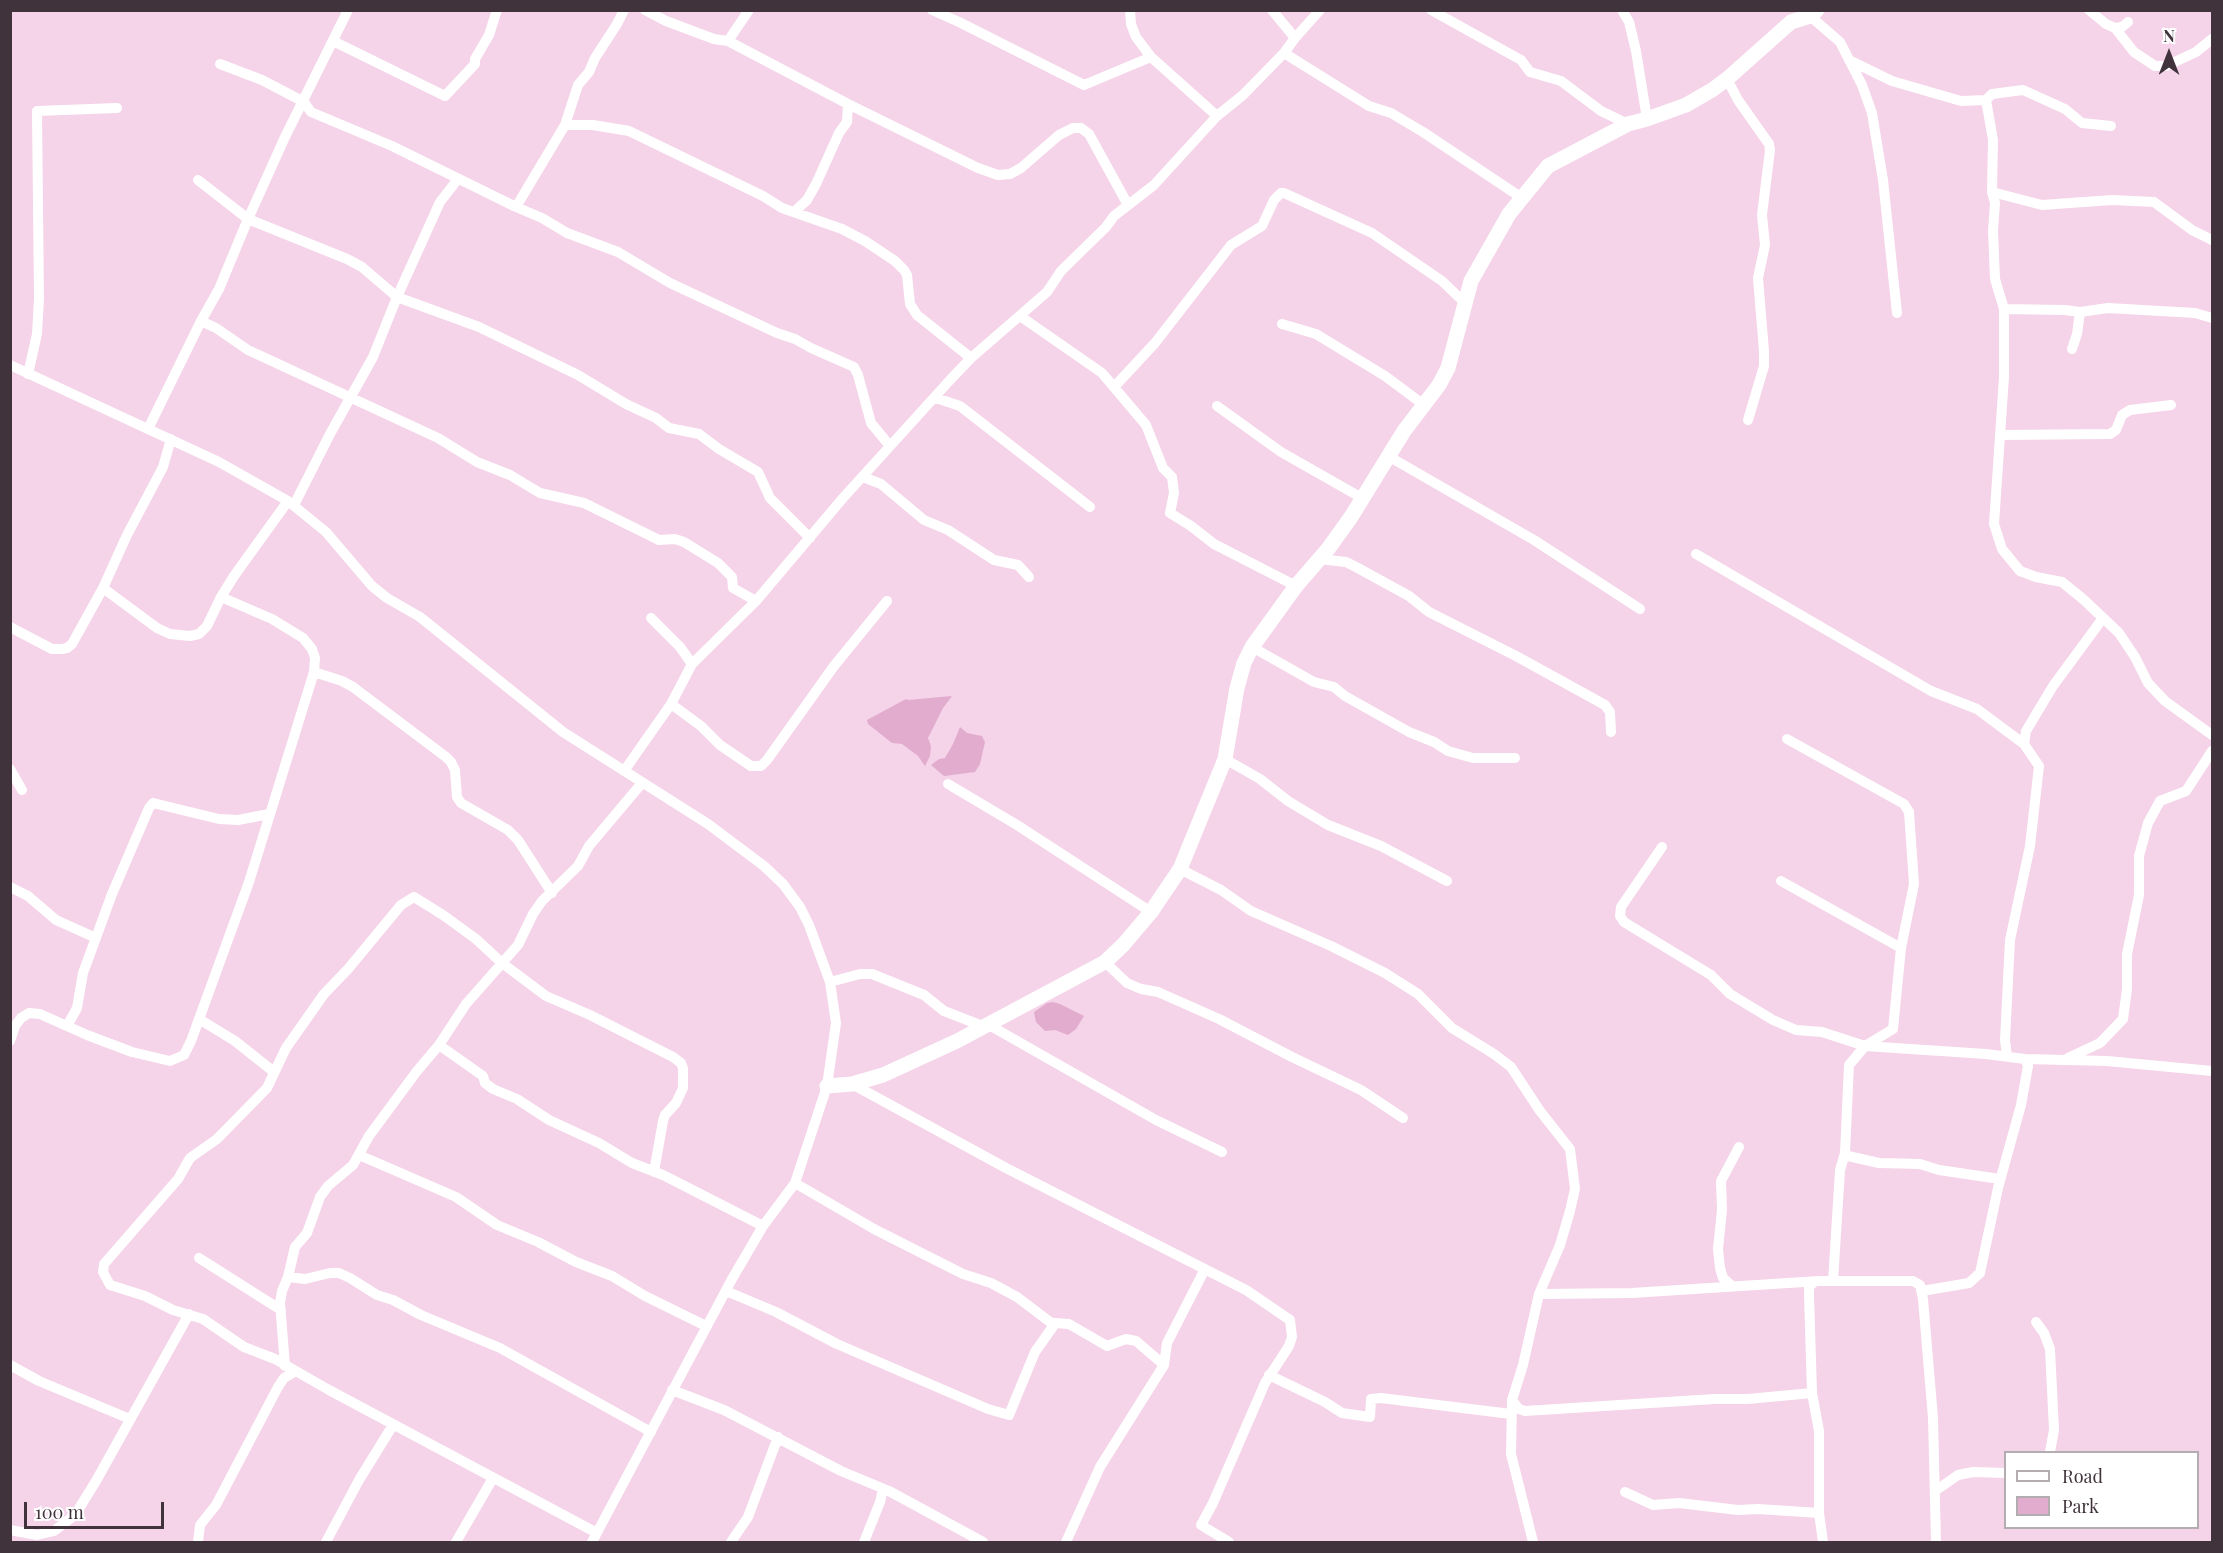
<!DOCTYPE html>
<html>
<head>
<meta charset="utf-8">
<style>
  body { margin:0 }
  #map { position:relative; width:2223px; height:1553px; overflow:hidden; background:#f5d3e8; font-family:"Playfair Display",serif }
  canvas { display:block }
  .frame { position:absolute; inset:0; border:12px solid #40333b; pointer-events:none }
  .legend { position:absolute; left:2004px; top:1451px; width:195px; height:78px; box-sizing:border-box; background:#fff; border:2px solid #b3adb1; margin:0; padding:8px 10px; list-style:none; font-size:18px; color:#40333b }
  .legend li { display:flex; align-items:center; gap:12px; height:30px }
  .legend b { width:30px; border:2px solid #b3adb1 }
  .north { position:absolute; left:2139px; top:24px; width:60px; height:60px; -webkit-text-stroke:4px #fff; paint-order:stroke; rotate:0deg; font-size:16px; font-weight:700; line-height:24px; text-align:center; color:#40333b }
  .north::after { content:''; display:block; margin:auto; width:21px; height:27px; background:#40333b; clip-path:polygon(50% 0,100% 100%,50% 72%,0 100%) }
  .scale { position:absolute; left:24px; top:1502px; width:140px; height:27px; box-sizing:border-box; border:3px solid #40333b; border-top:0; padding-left:8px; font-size:18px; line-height:21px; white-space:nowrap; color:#40333b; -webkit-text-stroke:4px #fff; paint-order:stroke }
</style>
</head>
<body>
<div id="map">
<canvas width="2223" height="1553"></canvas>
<div class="frame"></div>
<ul class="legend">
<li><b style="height:8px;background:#fff"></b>Road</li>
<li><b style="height:16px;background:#e1acce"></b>Park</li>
</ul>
<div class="north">N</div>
<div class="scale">100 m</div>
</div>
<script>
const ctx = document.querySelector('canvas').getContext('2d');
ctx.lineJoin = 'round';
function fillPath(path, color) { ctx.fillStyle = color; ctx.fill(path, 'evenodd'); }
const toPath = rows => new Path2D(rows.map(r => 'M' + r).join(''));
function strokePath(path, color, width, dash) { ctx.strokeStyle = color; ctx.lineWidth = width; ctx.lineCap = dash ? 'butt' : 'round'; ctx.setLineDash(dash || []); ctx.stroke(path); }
fillPath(toPath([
  [952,696,943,708,928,738,931,746,930,756,925,766,918,756,902,744,892,743,868,724,867,720,906,699,908,700],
  [960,727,967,733,982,736,985,742,980,764,975,772,944,776,931,765,939,759,945,758,953,744],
  [1053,1002,1060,1004,1084,1016,1076,1029,1068,1035,1055,1030,1045,1031,1036,1022,1034,1012,1047,1003]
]), '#e1acce');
strokePath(toPath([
  [645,10,666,21,714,39,728,41,848,104,978,168,998,175,1010,174,1021,168,1059,135,1073,128,1081,128,1089,134,1128,205],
  [932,10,959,22,1084,85,1151,57],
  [1130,10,1131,24,1136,37,1151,57,1217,116],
  [1431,10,1521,60,1530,72,1561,81,1601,111,1628,124],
  [1622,10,1629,22,1636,51,1647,119],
  [2089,10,2106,24,2115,28,2122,27,2128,22],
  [1810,16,1840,42,1862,85,1872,113,1883,180,1897,313],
  [2115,28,2134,52,2155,66,2166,66,2196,52,2212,39],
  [1295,38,1320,10],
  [333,41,445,96,475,64,475,59,489,35,497,10],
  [728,41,749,10],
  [1284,53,1369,106,1391,113,1423,132,1522,198],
  [1849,60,1892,81,1961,101,1986,100,1992,94,2023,90,2065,109,2082,123,2111,126],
  [220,64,262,80,304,102,311,112,392,146,516,207,542,218,567,233,618,252,670,283,777,333,795,339,811,348,854,367,858,375,871,423,890,446],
  [1727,79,1738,100,1769,144,1770,150,1762,215,1765,245,1758,278,1764,351,1764,366,1748,420],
  [1986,100,1993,140,1992,192,1995,203,1993,231,1995,279,2004,309,2004,377,1994,524,2002,549,2020,571,2036,577,2062,582,2083,599,2119,633,2135,657,2148,683,2165,701,2212,735],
  [565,125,593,125,629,131,763,196,782,208,842,229,865,241,895,261,904,270,907,275,910,304,917,315,971,358],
  [198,180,248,219,347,259,362,267,397,297,479,327,578,375,626,404,656,418,669,428,699,434,719,449,758,472,770,498,810,538],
  [1992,192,2042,205,2112,200,2154,202,2192,230,2212,240],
  [516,207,565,125,578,85,589,72,595,58,617,24,624,10],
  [794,212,807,200,816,184,839,133,847,122,848,104],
  [2004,309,2065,310,2080,312,2077,334,2072,349],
  [2080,312,2108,308,2195,313,2212,318],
  [1020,316,1102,373,1146,425,1163,468,1172,477,1174,493,1170,513,1191,526,1214,544,1296,586],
  [201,321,216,328,248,350,438,438,477,462,510,475,540,493,584,503,659,540,675,539,684,542,718,563,732,577,733,588,756,601],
  [1282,324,1316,334,1385,376,1424,405],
  [10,365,219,462,288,501,326,532,372,586,387,598,420,617,563,732,708,824,764,866,783,884,800,907,809,925,830,982,836,1023,827,1086,795,1183,763,1226,732,1279,592,1542],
  [28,374,37,334,39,299,37,111,117,108],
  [1115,386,1155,343,1231,245,1262,226,1274,200,1281,193,1284,193,1372,233,1442,281,1464,302],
  [936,398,960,406,1090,507],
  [1217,406,1281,452,1362,498],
  [148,429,201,321,219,289,248,219,285,137,348,10],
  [2001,435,2110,434,2116,430,2122,415,2130,410,2171,405],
  [1388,456,1534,540,1640,609],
  [863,477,881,484,924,520,948,530,994,560,1018,565,1029,577],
  [294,505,330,434,373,357,397,297,440,202,458,179],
  [1696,554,1931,691,1977,709,2024,744],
  [1319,559,1346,562,1356,567,1409,596,1429,612,1516,656,1605,705,1610,712,1611,732],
  [103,588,157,628,170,634,190,636,199,634,207,626,221,597,234,576,288,501],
  [651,618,680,647,692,664],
  [10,627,52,649,62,649,67,648,72,644,103,588,127,535,163,467,171,439],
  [1252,647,1314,682,1334,687,1345,696,1409,732,1434,742,1448,751,1473,758,1515,758],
  [314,672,342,681,353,687,446,757,451,762,455,770,457,797,461,803,508,830,518,840,552,893],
  [671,704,701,726,720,745,751,766,761,766,767,760,834,666,887,601],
  [1787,739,1904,804,1909,812,1914,884,1901,948,1893,1029,1865,1046,1849,1065,1845,1153,1848,1156,1879,1163,1920,1164,1939,1170,2000,1179],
  [1225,759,1260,779,1288,801,1328,825,1381,846,1447,881],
  [10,769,22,790],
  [624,771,671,704,692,664,756,601,843,498,950,380,971,358,1047,292,1061,271,1106,227,1114,216,1154,185,1217,116,1243,95,1284,53,1295,38,1272,10],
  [948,784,1017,825,1151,912],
  [1662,847,1621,907,1620,916,1624,922,1711,975,1730,994,1773,1020,1796,1030,1822,1032,1865,1046,1986,1054,2025,1059,2107,1061,2212,1071],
  [1180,869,1221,890,1251,911,1331,946,1385,973,1418,994,1452,1028,1494,1054,1511,1067,1540,1111,1570,1149,1575,1189,1570,1211,1560,1245,1539,1294,1523,1365,1512,1400,1511,1454,1533,1542],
  [1781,881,1901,948],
  [10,887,28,896,56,920,96,938],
  [1105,962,1127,983,1141,989,1158,992,1219,1019,1292,1057,1361,1090,1403,1118],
  [830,982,860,974,872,974,924,995,944,1011,985,1027],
  [199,1019,235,1041,274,1072],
  [989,1025,1156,1120,1222,1152],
  [67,1026,77,1008,83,973,112,894,149,808,153,803,219,819,238,820,269,814],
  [10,1041,15,1026,21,1018,29,1013,40,1014,87,1035,132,1052,170,1061,184,1055,191,1041,249,882,314,672,315,658,312,649,303,638,272,619,221,597],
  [439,1045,483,1076,485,1083,493,1089,517,1099,549,1120,599,1143,632,1163,663,1175,763,1226],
  [2007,1056,2005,1040,2010,940,2030,846,2039,766,2024,744,2026,731,2053,686,2103,618],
  [2068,1058,2100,1043,2123,1019,2127,989,2127,954,2139,895,2139,856,2148,823,2160,801,2186,791,2212,751],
  [852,1084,1006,1168,1246,1290,1290,1320,1292,1337,1289,1346,1265,1383,1213,1503,1201,1525,1229,1542],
  [359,1155,456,1197,497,1225,538,1242,576,1262,612,1276,645,1296,706,1326],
  [795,1183,874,1229,963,1274,991,1283,1017,1297,1054,1325,1055,1323,1069,1324,1107,1346,1126,1339,1136,1341,1164,1365],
  [199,1258,281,1310],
  [288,1277,305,1279,330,1273,339,1273,350,1278,377,1295,393,1300,421,1315,500,1348,651,1432],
  [1833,1281,1840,1170,1845,1153],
  [1813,1283,1809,1287,1809,1294,1812,1393,1819,1431,1819,1513,1823,1542],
  [1732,1286,1723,1278,1720,1268,1718,1249,1722,1210,1721,1181,1739,1147],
  [726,1291,776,1312,837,1344,988,1409,1009,1415,1035,1352,1054,1325],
  [1922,1291,1969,1283,1980,1273,1998,1188,2021,1105,2028,1066,2025,1059],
  [1539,1294,1632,1293,1819,1281,1913,1281,1920,1285,1923,1299,1933,1418,1936,1542],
  [2036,1322,2044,1333,2050,1349,2054,1430,2050,1452],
  [10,1365,39,1381,130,1419],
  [285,1366,280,1303,282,1291,288,1277,295,1247,307,1233,320,1197,328,1186,353,1165,369,1136,417,1071,439,1045,466,1004,518,945,533,914,542,901,578,866,589,846,642,783],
  [1269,1375,1325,1402,1342,1413,1370,1417,1371,1399,1381,1398,1511,1414],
  [672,1390,724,1410,841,1471,889,1491,983,1542],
  [1512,1400,1519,1409,1525,1411,1714,1399,1748,1399,1812,1393],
  [1935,1491,1958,1475,1973,1472,2006,1473],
  [1625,1492,1653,1505,1679,1503,1738,1510,1758,1509,1819,1513],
  [10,1530,37,1535,54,1531,75,1515,96,1481,189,1314],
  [597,1533,329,1390,275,1359,244,1347,203,1319,173,1310,145,1296,110,1285,103,1272,104,1264,178,1179,190,1158,217,1139,267,1088,286,1048,324,994,348,969,401,905,414,897,443,915,476,939,502,963,546,996,590,1015,673,1057,681,1063,683,1068,683,1088,676,1103,665,1115,663,1121,654,1172],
  [198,1542,200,1525,216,1505,278,1387,284,1378,296,1371],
  [326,1542,359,1480,393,1425],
  [456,1542,493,1478],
  [731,1542,748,1517,778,1437],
  [864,1542,880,1502,883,1489],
  [1066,1542,1100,1467,1164,1365,1167,1343,1205,1269]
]), '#fff', 10);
strokePath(toPath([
  [827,1086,852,1084,883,1075,957,1041,1105,962,1123,945,1151,912,1180,869,1225,759,1237,688,1244,663,1252,647,1296,586,1328,549,1351,517,1404,431,1439,385,1448,368,1471,281,1509,214,1548,166,1628,124,1647,119,1686,105,1712,90,1727,79,1791,22,1810,16,1817,10]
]), '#fff', 15);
</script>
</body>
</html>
